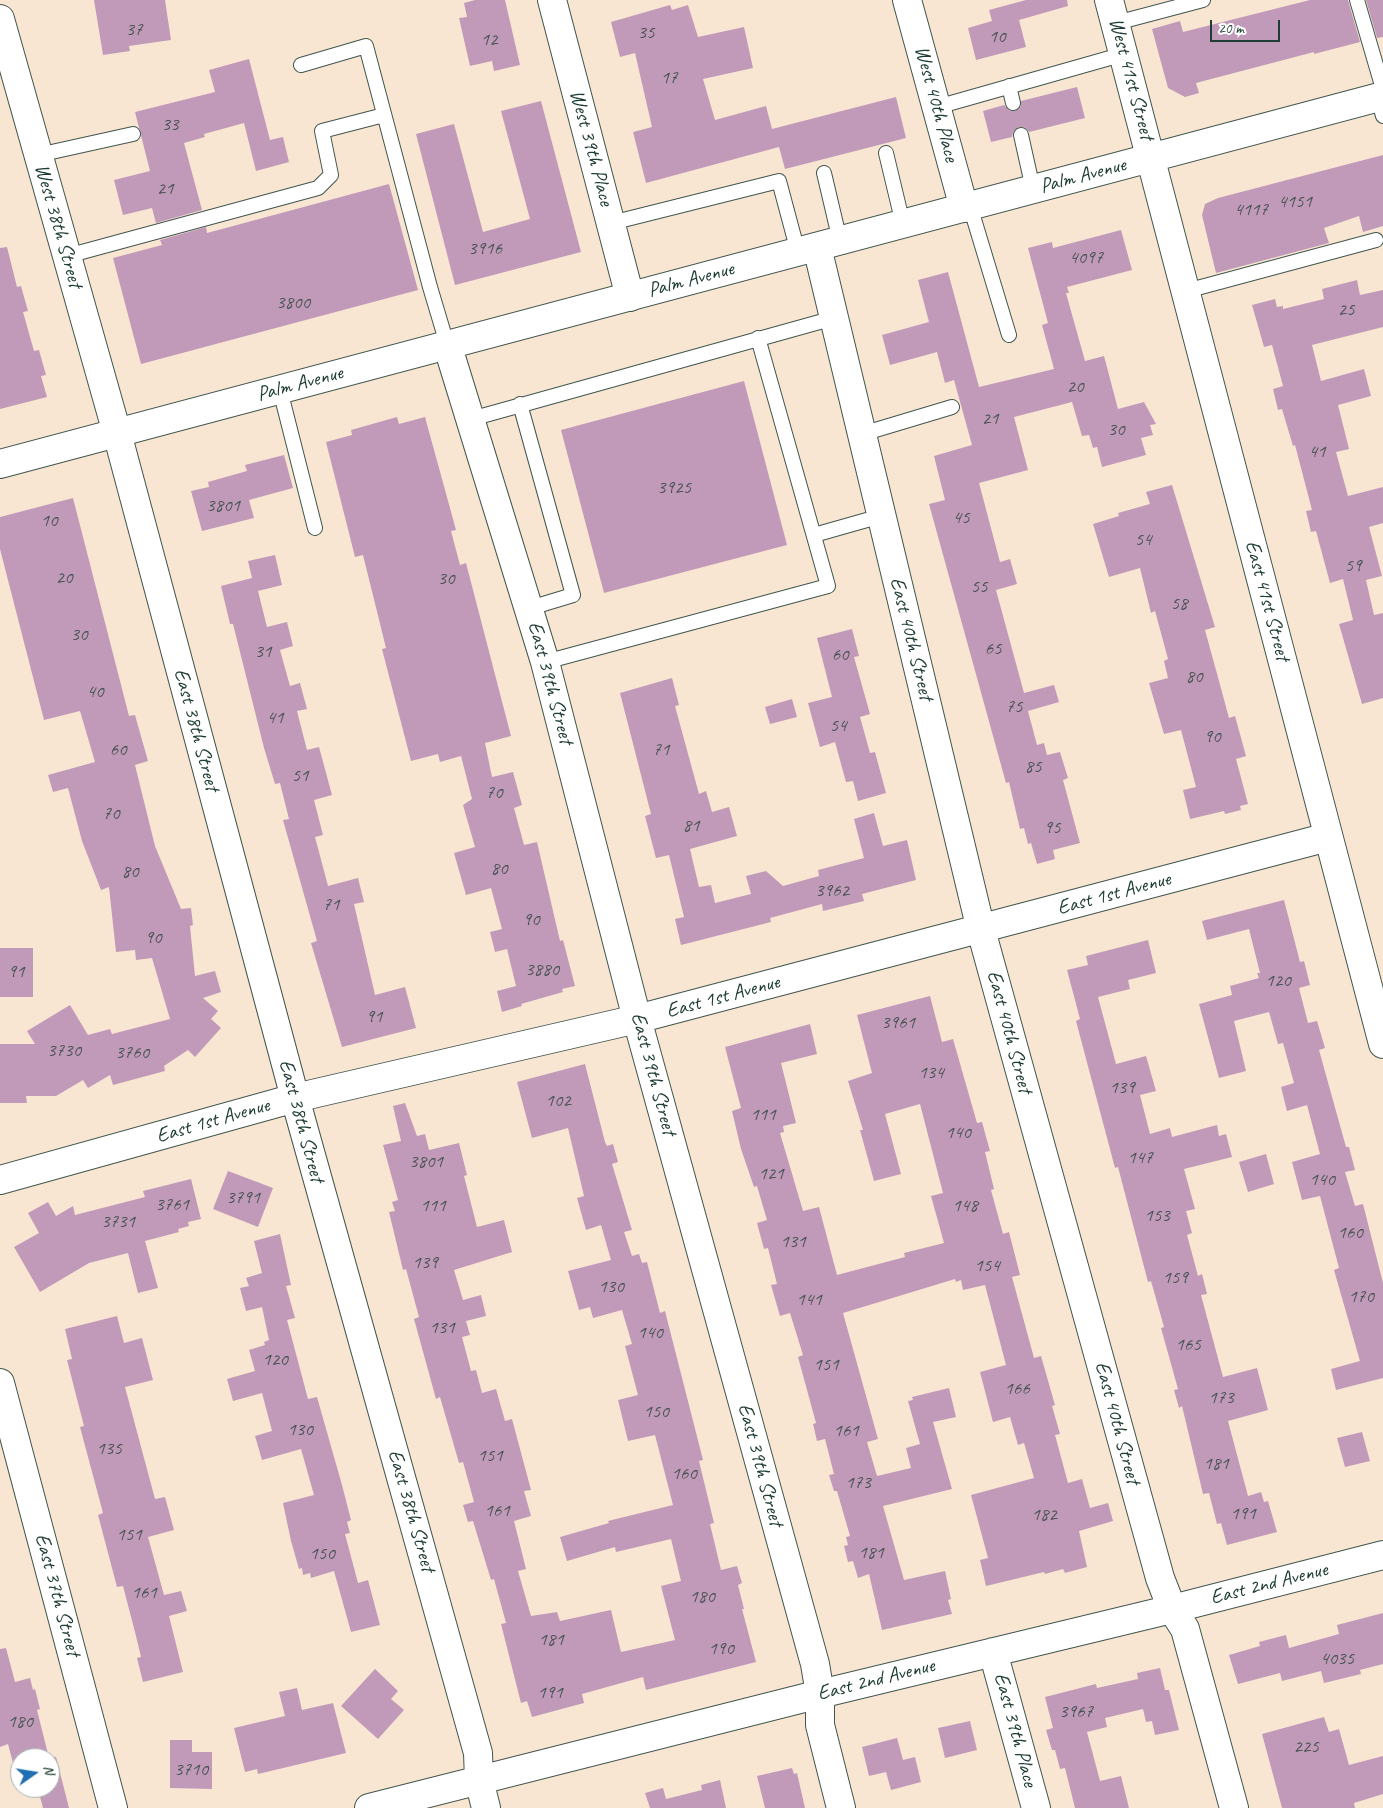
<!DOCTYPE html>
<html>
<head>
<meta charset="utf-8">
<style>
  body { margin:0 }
  #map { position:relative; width:1383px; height:1808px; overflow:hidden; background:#f8e6d3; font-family:Caveat,sans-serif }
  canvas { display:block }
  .north { position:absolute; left:10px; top:1748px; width:50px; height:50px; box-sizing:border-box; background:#fff; border:1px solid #a5b1ae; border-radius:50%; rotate:77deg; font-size:14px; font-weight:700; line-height:20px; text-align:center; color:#1f3d34 }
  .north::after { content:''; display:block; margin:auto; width:18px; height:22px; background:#1f6fb2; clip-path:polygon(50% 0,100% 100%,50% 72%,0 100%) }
  .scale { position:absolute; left:1210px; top:20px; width:70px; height:22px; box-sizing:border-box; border:2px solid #1f3d34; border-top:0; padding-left:6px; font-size:15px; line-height:18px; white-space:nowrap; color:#1f3d34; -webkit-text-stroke:4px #fff; paint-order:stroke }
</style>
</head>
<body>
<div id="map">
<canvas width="1383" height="1808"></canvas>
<div class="north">N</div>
<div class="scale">20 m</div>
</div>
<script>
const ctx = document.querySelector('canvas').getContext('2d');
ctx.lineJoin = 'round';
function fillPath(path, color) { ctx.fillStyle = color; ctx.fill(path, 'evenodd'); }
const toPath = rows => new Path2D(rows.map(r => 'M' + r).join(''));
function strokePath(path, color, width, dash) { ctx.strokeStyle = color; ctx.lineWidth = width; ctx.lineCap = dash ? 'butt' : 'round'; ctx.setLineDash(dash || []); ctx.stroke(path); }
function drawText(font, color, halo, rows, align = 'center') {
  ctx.font = font + ' Caveat,sans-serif'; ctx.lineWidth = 4; ctx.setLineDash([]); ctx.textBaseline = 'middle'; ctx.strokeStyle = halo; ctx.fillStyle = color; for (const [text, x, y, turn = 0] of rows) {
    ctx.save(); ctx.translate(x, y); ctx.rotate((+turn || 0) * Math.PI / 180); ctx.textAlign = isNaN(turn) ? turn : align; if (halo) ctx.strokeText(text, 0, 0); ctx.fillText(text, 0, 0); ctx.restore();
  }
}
fillPath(toPath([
  [94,0,165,0,171,40,129,46,130,51,103,55],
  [475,0,505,0,520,65,494,71,492,61,470,66,459,18,467,17,464,3],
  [1026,0,1067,0,1068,6,1019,20,1026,47,976,60,968,28,992,21,989,10],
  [1310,0,1348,0,1360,42,1314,54,1314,52,1196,83,1199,93,1185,97,1168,88,1152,29,1180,21,1183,32],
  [1366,0,1383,0,1383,37,1377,38],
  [670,5,672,10,688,5,698,37,744,27,753,68,703,79,715,120,766,106,772,129,896,97,906,138,785,169,779,147,646,183,633,132,652,127,635,53,620,57,611,22],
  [249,59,270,140,283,137,289,162,256,171,244,123,204,134,205,137,184,143,202,210,156,223,152,208,123,215,114,180,150,171,135,112,215,92,209,70],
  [1077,87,1085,118,1029,132,1024,127,1019,127,1013,132,1012,137,991,142,983,111,1004,105,1010,111,1015,111,1021,106,1021,101],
  [541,101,581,252,455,285,416,134,454,124,483,232,530,219,501,111],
  [1383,155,1383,226,1363,232,1359,216,1324,228,1329,243,1216,273,1202,215,1205,204,1218,198],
  [389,184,418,290,141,364,113,258,162,245,160,240,206,227,207,233],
  [1121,230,1132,270,1067,287,1069,293,1066,293,1085,361,1104,356,1118,409,1144,402,1156,424,1150,425,1153,435,1141,438,1146,455,1102,467,1097,447,1093,448,1089,435,1082,436,1072,402,1014,417,1028,470,979,483,1000,562,1010,559,1017,584,996,590,1024,693,1054,685,1059,702,1028,711,1037,745,1044,743,1047,755,1060,752,1068,778,1063,780,1080,843,1053,850,1055,859,1037,864,1031,843,1028,844,1024,828,1020,829,1009,782,1006,783,929,504,945,500,934,456,972,445,954,380,945,383,937,352,890,365,882,335,929,322,918,280,948,272,979,387,1054,369,1042,325,1048,323,1028,248,1052,242,1053,248],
  [7,247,17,287,21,286,28,311,23,312,34,351,39,350,46,375,41,376,47,397,0,409,0,248],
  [1357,280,1360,295,1383,290,1383,327,1312,345,1321,381,1364,369,1371,396,1338,405,1349,449,1336,452,1348,496,1383,487,1383,523,1369,527,1382,576,1366,580,1374,615,1383,613,1383,698,1362,704,1339,624,1353,620,1343,579,1330,583,1316,531,1311,532,1306,511,1312,510,1295,445,1293,446,1282,409,1278,410,1273,389,1283,386,1272,345,1264,347,1252,305,1275,299,1277,307,1283,306,1283,309,1324,299,1322,289],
  [744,381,787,545,604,593,561,430],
  [397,417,399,424,425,417,456,530,451,531,460,565,466,563,511,736,485,743,492,777,513,772,522,805,514,808,524,845,537,842,560,941,563,940,575,986,562,989,563,992,521,1004,522,1006,502,1012,497,991,516,986,507,949,495,952,490,932,502,929,491,888,466,895,454,853,475,847,463,805,472,799,461,756,440,762,438,754,411,761,382,649,386,648,363,555,355,557,326,442,352,435,351,430],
  [284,455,293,488,249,500,254,518,202,531,191,491,209,487,208,482,247,471,245,465],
  [1172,485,1215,627,1205,630,1219,681,1229,718,1235,716,1246,756,1236,759,1248,804,1240,806,1241,810,1225,814,1224,811,1190,819,1183,790,1196,787,1181,730,1164,734,1149,683,1168,678,1164,661,1168,659,1155,611,1151,613,1140,568,1109,577,1093,524,1119,516,1118,513,1150,504,1146,492],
  [73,498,129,716,135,715,148,761,135,765,155,846,181,909,191,908,193,925,190,926,195,976,215,971,221,992,203,998,218,1011,211,1019,221,1028,195,1057,188,1050,164,1066,165,1071,113,1085,110,1075,88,1088,83,1080,56,1096,26,1096,27,1103,0,1103,0,1044,35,1044,27,1031,70,1005,88,1035,110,1029,112,1034,170,1019,152,958,136,960,135,950,116,952,109,887,101,890,82,841,68,788,53,792,48,775,95,762,80,711,44,720,0,549,0,517],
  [275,555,282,585,258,591,267,627,287,622,293,646,280,650,290,686,300,683,307,709,297,711,307,750,319,747,332,795,314,800,323,835,315,837,328,886,358,878,364,902,354,904,375,995,405,987,416,1028,342,1047,311,943,317,941,283,820,289,819,280,783,275,784,264,748,233,624,230,624,221,586,252,578,248,561],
  [852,629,859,656,854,657,870,714,860,717,870,753,875,752,886,793,858,801,853,781,846,782,835,742,820,747,808,703,832,697,817,638],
  [672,678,679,705,675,706,699,794,706,791,712,812,729,807,737,836,690,849,699,887,711,885,715,903,751,894,746,876,766,871,783,886,819,876,818,870,864,858,854,819,874,813,883,846,907,840,916,880,862,894,864,901,823,911,822,904,770,918,771,922,681,945,675,919,684,917,669,855,656,858,645,816,651,814,620,693],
  [792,699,797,717,770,724,765,707],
  [1284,900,1300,962,1304,961,1310,985,1299,988,1308,1023,1317,1021,1325,1048,1319,1050,1346,1147,1349,1147,1355,1170,1345,1172,1355,1206,1363,1204,1383,1283,1383,1378,1336,1390,1331,1369,1360,1361,1334,1270,1339,1268,1320,1196,1302,1200,1292,1162,1320,1154,1307,1105,1287,1111,1281,1087,1294,1083,1283,1043,1278,1044,1269,1012,1234,1021,1246,1071,1219,1078,1199,1004,1232,995,1230,986,1259,978,1257,973,1260,973,1249,929,1207,940,1202,921],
  [1148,940,1156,973,1128,980,1130,989,1098,997,1116,1064,1146,1056,1156,1091,1140,1095,1150,1134,1170,1128,1172,1137,1217,1125,1219,1136,1226,1134,1232,1157,1184,1169,1195,1209,1186,1211,1192,1233,1187,1235,1198,1276,1202,1274,1207,1294,1201,1295,1223,1377,1257,1368,1268,1410,1228,1421,1248,1496,1261,1492,1264,1502,1268,1501,1277,1532,1227,1545,1221,1523,1217,1524,1209,1493,1203,1494,1182,1406,1179,1408,1174,1390,1178,1389,1161,1328,1164,1327,1151,1281,1148,1282,1118,1167,1115,1168,1076,1021,1080,1019,1067,970,1088,965,1086,956],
  [0,948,33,948,33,997,0,997],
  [930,996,942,1042,953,1039,977,1123,982,1122,990,1151,985,1152,994,1189,991,1190,1003,1234,1009,1232,1020,1275,1012,1277,1034,1358,1041,1356,1055,1405,1052,1406,1060,1434,1055,1435,1068,1483,1082,1479,1090,1508,1108,1503,1113,1521,1079,1531,1087,1567,1065,1573,1063,1569,1045,1574,1044,1572,986,1586,980,1560,988,1558,971,1495,1034,1478,1024,1443,1018,1445,1010,1417,993,1422,980,1372,1006,1365,985,1285,963,1290,961,1280,956,1282,955,1279,843,1313,878,1439,867,1442,877,1476,911,1468,906,1448,920,1444,908,1401,913,1400,912,1397,949,1388,956,1417,933,1422,952,1489,883,1506,904,1580,945,1571,951,1599,948,1600,952,1614,882,1630,869,1574,858,1578,853,1561,848,1562,844,1546,848,1545,846,1537,850,1536,837,1491,834,1491,829,1475,834,1474,825,1439,817,1441,813,1424,816,1423,798,1357,803,1355,790,1313,780,1316,771,1285,777,1284,768,1248,764,1249,757,1223,767,1220,757,1186,754,1187,741,1149,732,1111,741,1108,725,1047,810,1024,817,1054,781,1063,796,1123,783,1126,784,1132,780,1133,803,1211,819,1207,837,1275,905,1257,904,1253,944,1243,931,1196,943,1193,920,1104,885,1114,901,1174,874,1181,860,1130,863,1130,848,1081,872,1073,857,1015],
  [585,1064,605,1142,607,1146,613,1144,618,1162,612,1164,632,1230,624,1232,632,1256,639,1254,642,1263,647,1262,660,1313,665,1311,703,1460,699,1461,714,1523,710,1524,721,1570,737,1566,742,1583,738,1585,744,1609,742,1609,756,1662,646,1690,643,1677,582,1694,584,1703,532,1717,527,1701,521,1703,501,1624,506,1623,494,1579,491,1580,473,1521,468,1522,463,1505,474,1502,463,1462,459,1463,440,1397,436,1399,414,1319,419,1317,406,1269,403,1270,389,1212,395,1211,392,1202,398,1200,383,1145,401,1141,393,1106,405,1103,417,1136,425,1134,429,1150,459,1143,467,1175,464,1176,477,1227,504,1220,512,1252,454,1270,463,1300,481,1295,486,1316,466,1321,470,1335,462,1337,471,1371,476,1370,482,1393,496,1389,505,1421,512,1419,531,1490,524,1491,531,1516,514,1521,526,1569,518,1571,531,1616,557,1612,560,1621,611,1610,621,1652,675,1640,661,1586,681,1581,671,1539,616,1552,615,1547,567,1561,560,1537,609,1523,608,1521,673,1505,655,1435,628,1441,618,1400,638,1395,625,1346,632,1344,622,1310,593,1318,590,1307,579,1310,568,1271,611,1260,601,1225,586,1230,577,1198,584,1196,568,1128,532,1138,517,1082],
  [1266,1154,1274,1184,1248,1192,1239,1162],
  [228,1171,273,1188,258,1227,213,1209],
  [191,1179,201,1219,188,1222,189,1226,178,1229,179,1232,145,1241,158,1288,138,1293,128,1253,89,1263,40,1292,14,1247,39,1233,28,1213,48,1202,56,1216,73,1206,75,1215,145,1197,143,1191],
  [280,1234,291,1285,286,1286,295,1318,287,1320,308,1399,317,1397,342,1485,351,1520,347,1522,350,1533,345,1534,358,1583,368,1580,380,1625,351,1632,334,1571,311,1578,310,1573,303,1575,302,1568,299,1569,291,1541,283,1503,314,1495,301,1449,262,1460,255,1436,272,1431,262,1393,233,1401,227,1379,255,1371,249,1350,265,1345,264,1342,269,1340,262,1307,246,1311,240,1288,249,1286,246,1278,262,1273,254,1241],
  [117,1316,124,1343,142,1338,153,1380,125,1387,155,1499,165,1497,174,1530,148,1537,164,1595,181,1591,187,1611,169,1616,183,1672,143,1682,137,1658,141,1657,136,1636,123,1586,117,1587,98,1515,103,1513,80,1427,84,1426,67,1360,72,1359,65,1329],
  [1362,1432,1370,1461,1345,1467,1337,1438],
  [1383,1613,1383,1664,1360,1670,1361,1674,1324,1683,1321,1671,1282,1681,1280,1673,1238,1684,1229,1655,1260,1646,1259,1642,1286,1635,1289,1648,1339,1634,1337,1625],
  [6,1648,15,1682,30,1678,33,1690,35,1689,40,1709,37,1710,49,1758,20,1758,20,1777,17,1778,8,1744,0,1747,0,1649],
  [1160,1668,1165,1690,1169,1690,1179,1730,1155,1735,1152,1721,1146,1722,1143,1709,1105,1718,1107,1727,1087,1732,1100,1781,1121,1776,1129,1808,1075,1808,1065,1768,1060,1769,1055,1750,1052,1750,1046,1730,1053,1728,1045,1697,1096,1684,1097,1688,1138,1679,1137,1673],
  [375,1669,398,1691,391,1699,404,1710,378,1739,341,1706],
  [297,1688,302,1710,333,1703,346,1753,258,1774,257,1769,245,1772,234,1728,285,1716,279,1692],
  [1324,1717,1329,1732,1339,1729,1349,1765,1383,1756,1383,1794,1354,1803,1355,1808,1282,1808,1262,1734],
  [970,1721,977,1750,945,1758,938,1728],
  [897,1738,903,1760,915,1757,921,1782,891,1790,886,1772,869,1776,862,1747],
  [170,1740,192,1740,192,1752,212,1752,212,1789,170,1788],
  [56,1757,69,1808,43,1808,39,1793,30,1796,28,1788,50,1788,50,1758],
  [792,1768,794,1774,797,1773,805,1808,765,1808,757,1776],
  [720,1780,726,1808,650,1808,645,1793,663,1788,666,1799,702,1790,701,1785]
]), '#c29ab9');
const lane = toPath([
  [1357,0,1383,89],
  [1116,23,1203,0],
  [301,65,366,46,430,287,447,344],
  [1009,86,1013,103],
  [1378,98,1383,116],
  [937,107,1124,54],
  [1021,135,1033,189],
  [886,153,903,224],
  [38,155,133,134],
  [824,173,840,241],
  [970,206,1009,335],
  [611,223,779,181,798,252],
  [67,256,318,188,331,175,322,131,384,115],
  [1186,291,1376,240],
  [280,390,315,528],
  [520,404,573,595,530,608],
  [471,419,834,318],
  [862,434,952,407],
  [814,535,881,516],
  [545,662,828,586,758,338]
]);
const street = toPath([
  [552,0,630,297],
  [907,0,964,208],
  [0,19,117,433,295,1098,478,1753,479,1780,486,1808],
  [817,247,981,930,1160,1578,1172,1609,1185,1629,1234,1808],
  [447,344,545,662,637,1019,815,1664,820,1694,820,1725,841,1808],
  [0,1180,295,1098,637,1019,1328,837],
  [0,1383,113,1808],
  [993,1652,1036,1808],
  [369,1808,820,1694,1172,1609,1383,1555]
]);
const secondary = toPath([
  [1109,0,1383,1044],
  [0,464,1383,96]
]);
strokePath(lane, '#40564c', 16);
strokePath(street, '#40564c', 30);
strokePath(secondary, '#40564c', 30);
strokePath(lane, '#fff', 14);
strokePath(street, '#fff', 28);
strokePath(secondary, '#fff', 28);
drawText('19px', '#485455', null, [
  ["37",134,30],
  ["35",646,33],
  ["10",997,37],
  ["12",489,40],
  ["17",669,78],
  ["33",170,125],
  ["21",165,189],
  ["4151",1295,202],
  ["4117",1251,210],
  ["3916",485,249],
  ["4097",1086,258],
  ["3800",293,303],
  ["25",1346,310],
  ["20",1075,387],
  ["21",990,419],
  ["30",1116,430],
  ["41",1317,452],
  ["3925",674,488],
  ["3801",223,506],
  ["45",961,518],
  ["10",49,521],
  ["54",1143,540],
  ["59",1353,566],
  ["20",64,578],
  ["30",446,579],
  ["55",979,587],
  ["58",1179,604],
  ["30",79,635],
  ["65",993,649],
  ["31",263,652],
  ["60",840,655],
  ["80",1194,677],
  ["40",95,692],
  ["75",1014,707],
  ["41",275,718],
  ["54",838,726],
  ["90",1212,737],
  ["60",118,750],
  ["71",661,750],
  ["85",1033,767],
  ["51",300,776],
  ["70",494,793],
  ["70",111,814],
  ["81",691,826],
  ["95",1052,828],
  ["80",499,869],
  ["80",130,872],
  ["3962",832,891],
  ["71",331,905],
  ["90",531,920],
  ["90",153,938],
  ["3880",542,970],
  ["91",16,972],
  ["120",1278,981],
  ["91",374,1017],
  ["3961",898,1023],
  ["3730",64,1051],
  ["3760",132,1053],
  ["134",931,1073],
  ["139",1122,1088],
  ["102",558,1101],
  ["111",763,1115],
  ["140",958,1133],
  ["147",1140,1158],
  ["3801",426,1162],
  ["121",771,1174],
  ["140",1322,1180],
  ["3791",243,1198],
  ["3761",172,1205],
  ["111",433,1206],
  ["148",965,1206],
  ["153",1157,1216],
  ["3731",118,1222],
  ["160",1350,1233],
  ["131",793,1242],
  ["139",425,1263],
  ["154",987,1266],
  ["159",1175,1278],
  ["130",611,1287],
  ["170",1361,1297],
  ["141",809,1300],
  ["131",442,1328],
  ["140",650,1333],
  ["165",1188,1345],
  ["120",275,1360],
  ["151",826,1365],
  ["166",1017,1389],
  ["173",1221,1398],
  ["150",656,1412],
  ["130",300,1430],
  ["161",846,1431],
  ["135",109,1449],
  ["151",490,1456],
  ["181",1216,1464],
  ["160",684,1474],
  ["173",858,1483],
  ["161",497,1511],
  ["191",1243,1514],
  ["182",1044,1515],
  ["151",129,1535],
  ["181",871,1553],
  ["150",322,1554],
  ["161",144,1593],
  ["180",702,1597],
  ["181",551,1640],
  ["190",721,1649],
  ["4035",1337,1659],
  ["191",550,1693],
  ["3967",1076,1712],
  ["180",20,1722],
  ["225",1306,1747],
  ["3710",191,1770]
]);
drawText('21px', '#1f3d34', '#fff', [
  ["West 41st Street",1131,79,75],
  ["West 40th Place",936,104,75],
  ["West 39th Place",591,148,75],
  ["Palm Avenue",1083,176,-15],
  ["West 38th Street",58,226,74],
  ["Palm Avenue",691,280,-15],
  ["Palm Avenue",300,384,-15],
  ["East 41st Street",1267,601,75],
  ["East 40th Street",911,639,76],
  ["East 39th Street",550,683,75],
  ["East 38th Street",196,730,75],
  ["East 1st Avenue",1114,894,-15],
  ["East 1st Avenue",723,997,-15],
  ["East 40th Street",1009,1032,75],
  ["East 39th Street",653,1074,75],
  ["East 1st Avenue",213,1121,-16],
  ["East 38th Street",301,1121,75],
  ["East 40th Street",1117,1423,75],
  ["East 39th Street",760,1465,75],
  ["East 38th Street",411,1511,74],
  ["East 2nd Avenue",1269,1584,-14],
  ["East 37th Street",57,1595,75],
  ["East 2nd Avenue",876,1680,-14],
  ["East 39th Place",1015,1730,75]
]);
</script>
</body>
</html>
